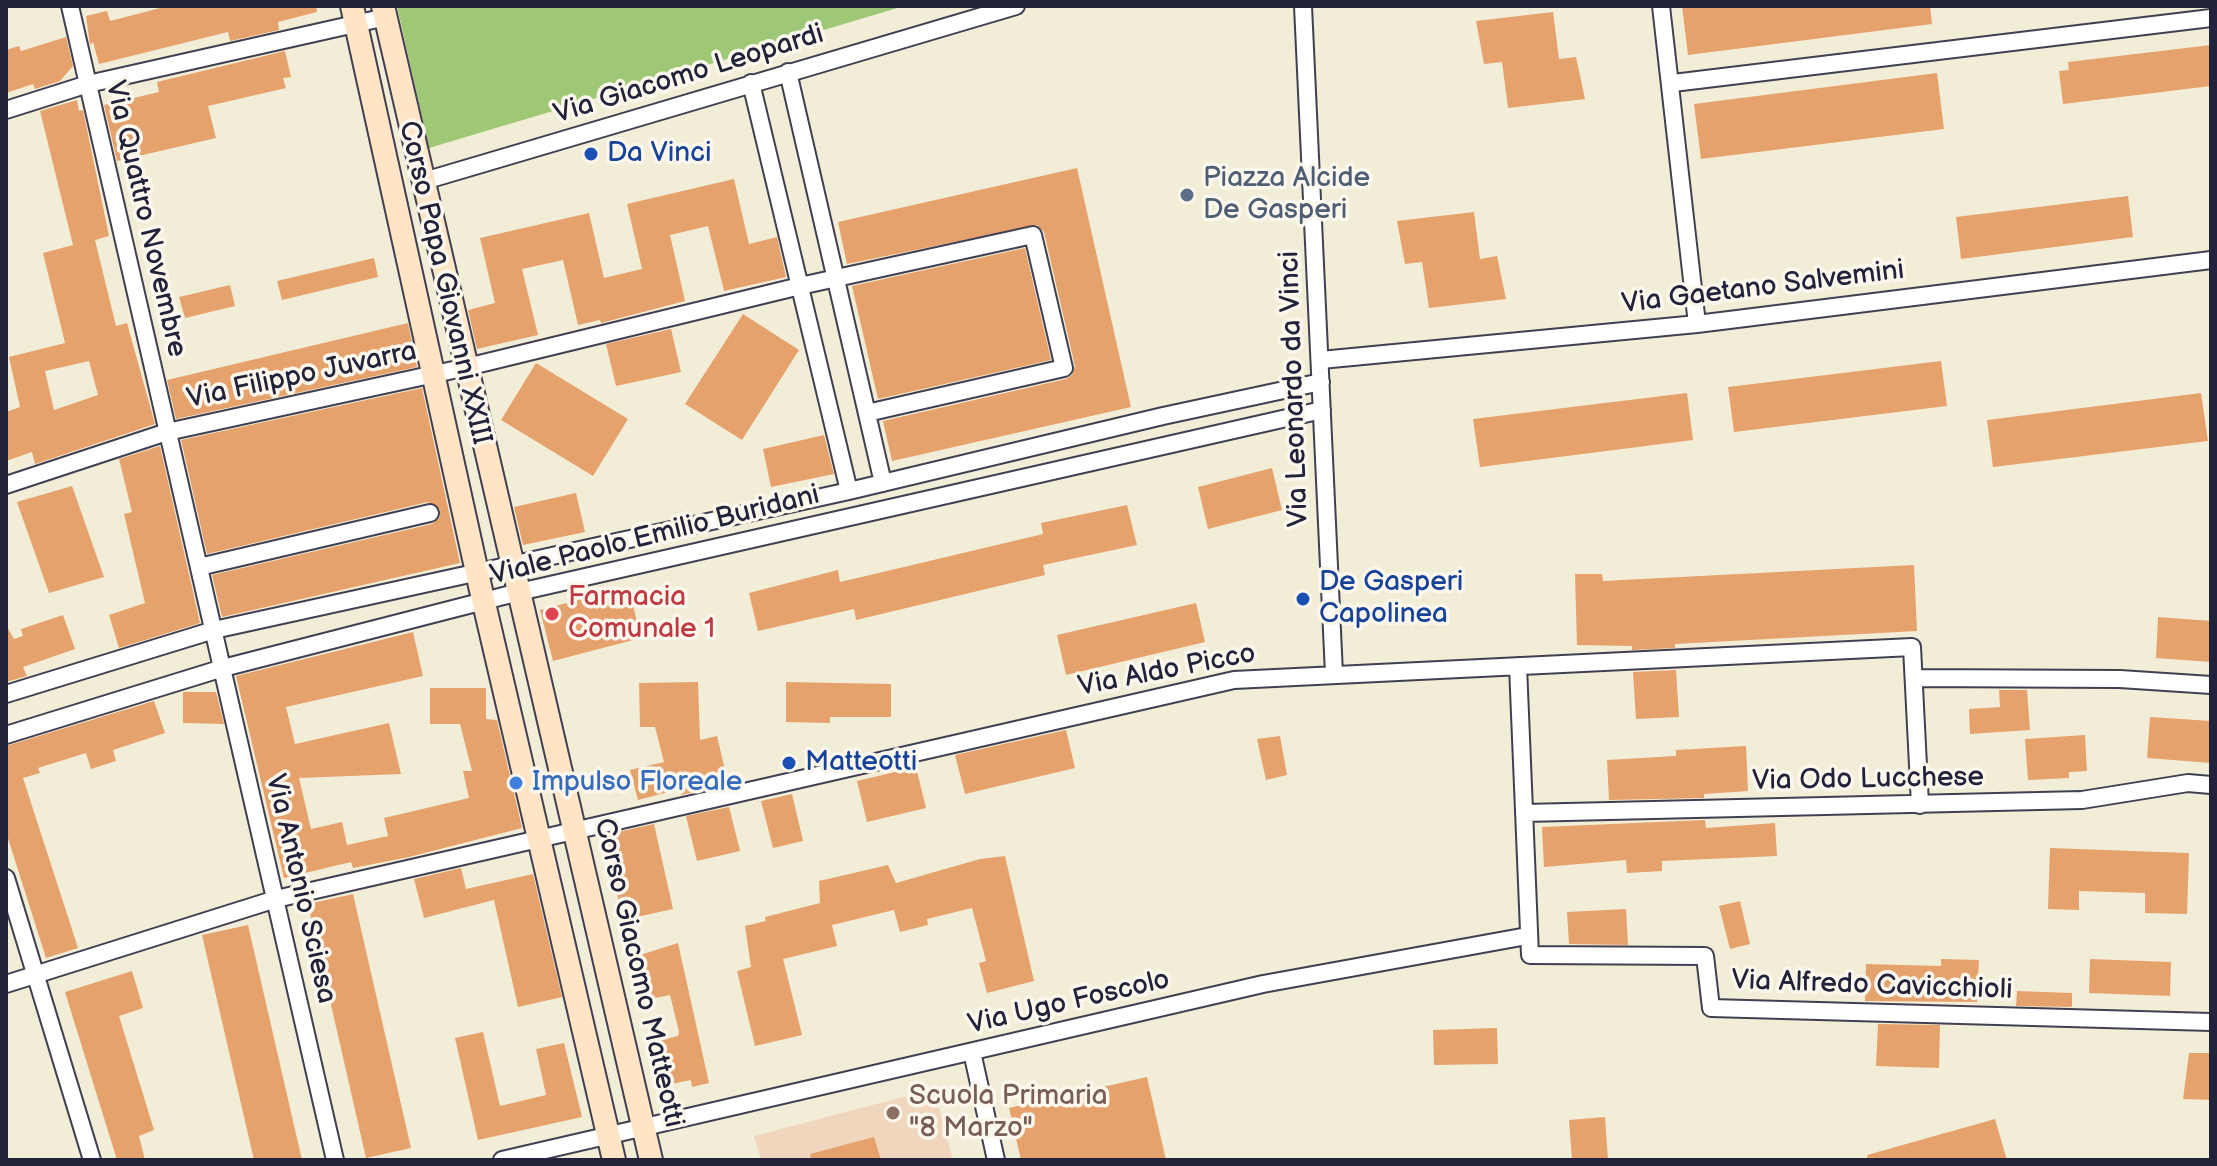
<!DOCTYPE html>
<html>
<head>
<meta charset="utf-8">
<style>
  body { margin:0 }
  #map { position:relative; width:2217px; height:1166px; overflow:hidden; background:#f2edd7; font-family:"Balsamiq Sans",sans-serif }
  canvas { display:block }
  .frame { position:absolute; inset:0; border:8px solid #22223b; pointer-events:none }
</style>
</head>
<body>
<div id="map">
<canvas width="2217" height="1166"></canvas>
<div class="frame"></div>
</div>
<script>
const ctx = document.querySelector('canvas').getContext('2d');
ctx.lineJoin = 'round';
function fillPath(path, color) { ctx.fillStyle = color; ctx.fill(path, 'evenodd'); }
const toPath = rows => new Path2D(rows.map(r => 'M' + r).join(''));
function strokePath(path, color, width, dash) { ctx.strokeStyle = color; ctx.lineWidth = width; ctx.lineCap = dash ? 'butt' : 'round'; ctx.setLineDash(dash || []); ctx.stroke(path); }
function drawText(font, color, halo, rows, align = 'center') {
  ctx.font = font + ' "Balsamiq Sans",sans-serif'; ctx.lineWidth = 7; ctx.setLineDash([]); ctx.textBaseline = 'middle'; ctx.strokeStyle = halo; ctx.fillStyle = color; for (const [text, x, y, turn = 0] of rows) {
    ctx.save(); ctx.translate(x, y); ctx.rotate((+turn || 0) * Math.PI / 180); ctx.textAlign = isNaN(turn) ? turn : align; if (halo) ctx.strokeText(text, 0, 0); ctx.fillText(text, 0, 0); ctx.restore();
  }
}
fillPath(toPath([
  [934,1089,953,1160,761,1160,754,1136]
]), '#efd6bc');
fillPath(toPath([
  [397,6,904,6,429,148]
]), '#9ec875');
fillPath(toPath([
  [168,6,316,6,317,12,278,22,279,30,230,41,228,32,99,64,93,42,90,45,86,16,107,11,110,21],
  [1682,6,1930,6,1932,24,1688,55],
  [1553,12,1559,59,1576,57,1585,99,1508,108,1502,62,1484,64,1476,21],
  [66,37,73,66,60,81,35,89,33,84,6,93,6,50,19,46,21,51],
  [2211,45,2211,86,2063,104,2059,71,2069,70,2068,62],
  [285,51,291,77,283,78,286,88,208,106,216,138,117,161,104,105,159,92,157,82],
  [1937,73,1944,129,1701,159,1694,104],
  [77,100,79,111,83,110,109,236,95,240,116,326,127,323,155,424,35,464,32,452,6,461,6,412,20,407,9,357,65,343,43,253,73,245,40,111],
  [89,361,98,395,54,410,45,371],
  [1077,168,1131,407,892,461,883,421,1066,379,1072,375,1075,366,1044,232,1037,225,847,264,838,222],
  [734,179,749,244,777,237,786,277,724,291,708,226,670,235,685,301,601,323,600,320,578,325,563,260,522,269,538,335,477,349,468,310,495,303,480,238,589,213,604,278,642,269,627,204],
  [2128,196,2133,237,1961,259,1956,217],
  [1474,212,1480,259,1497,256,1506,299,1429,308,1422,262,1405,264,1397,221],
  [1025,248,1051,360,878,399,852,286],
  [374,258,378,277,282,300,277,281],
  [230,285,235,306,185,318,179,297],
  [743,314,799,350,742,440,685,404],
  [408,323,417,367,176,419,167,380],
  [671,329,681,372,616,386,606,344],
  [1941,361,1947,406,1734,432,1728,387],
  [536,363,628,419,593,476,501,420],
  [422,388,460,563,222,617,212,575,432,524,440,517,440,510,428,502,207,554,181,440],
  [1687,393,1693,440,1480,467,1473,419],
  [2201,393,2208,441,1993,467,1987,420],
  [824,435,834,474,771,487,763,449],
  [160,446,200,623,119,648,109,615,145,603,124,514,132,512,119,459],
  [1272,468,1282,510,1208,529,1198,487],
  [72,486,104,577,49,593,17,502],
  [576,493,585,532,523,545,514,507],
  [1127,505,1137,545,1043,565,1045,575,856,620,854,609,758,631,749,593,838,570,840,582,904,567,1043,534,1041,523],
  [1914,565,1917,631,1675,644,1675,648,1632,650,1632,646,1577,645,1575,574,1602,574,1603,581],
  [612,591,616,609,633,605,641,638,553,661,540,610],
  [1196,603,1205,642,1066,675,1057,635],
  [63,615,75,649,23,667,27,676,6,682,6,625,14,639,23,636,21,629],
  [2158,617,2211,621,2211,662,2156,658],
  [413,632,423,676,286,707,295,744,389,723,401,774,299,778,311,829,342,822,347,845,388,836,384,818,469,798,463,771,472,771,460,724,430,724,430,688,486,688,486,719,497,720,522,828,409,857,353,868,351,862,284,878,236,676],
  [1676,670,1679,717,1636,719,1633,672],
  [698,682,700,740,717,736,727,778,723,779,724,785,681,795,680,789,638,800,630,770,664,762,655,727,640,727,639,683],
  [786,682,891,684,891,717,830,717,830,723,786,722],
  [1999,690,2027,690,2030,730,1970,734,1969,709,2000,707],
  [183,692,216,692,224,724,183,723],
  [154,701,165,733,113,750,116,761,91,769,86,753,38,768,40,773,23,778,78,948,46,958,6,832,6,746],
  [2150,717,2211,721,2211,763,2147,758],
  [1066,730,1075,768,965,794,955,755],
  [2085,735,2087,771,2069,772,2069,778,2028,780,2025,739],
  [1280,736,1287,775,1266,780,1257,739],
  [1746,746,1748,791,1704,794,1704,798,1609,800,1607,760,1676,756,1676,750],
  [916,767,926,808,867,822,857,781],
  [792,794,803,841,773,848,761,801],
  [729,807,740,851,697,861,686,816],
  [1705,820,1706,828,1775,823,1777,856,1662,861,1662,871,1627,873,1626,860,1544,867,1542,827],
  [654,824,673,909,623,920,604,835],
  [2050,848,2189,853,2187,914,2145,913,2145,893,2079,891,2079,910,2048,909],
  [1005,856,1034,981,987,993,979,963,986,961,972,908,927,919,928,925,900,932,894,910,832,925,837,946,783,959,802,1035,755,1046,737,971,751,967,745,926,766,921,765,917,820,903,819,881,888,865,896,883,980,859],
  [461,868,466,889,533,874,562,997,518,1007,494,900,424,918,414,879],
  [353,894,411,1148,366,1158,308,904],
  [1740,901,1750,944,1730,949,1719,906],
  [1626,909,1628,945,1569,944,1567,912],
  [248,925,302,1160,254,1160,202,935],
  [678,943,709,1083,692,1087,691,1080,661,1086,657,1070,664,1068,657,1041,678,1036,679,1032,670,995,640,1001,636,985,643,983,637,956],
  [1941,959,1979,960,1977,1002,1865,1001,1866,964,1941,966],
  [2090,959,2171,962,2170,996,2089,993],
  [132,971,143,1008,119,1016,154,1130,139,1136,145,1160,117,1160,65,992],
  [2017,991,2072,993,2072,1007,2016,1006],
  [1878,1024,1940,1025,1939,1068,1876,1066],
  [1497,1028,1498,1064,1434,1065,1433,1030],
  [483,1032,500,1106,546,1095,536,1049,564,1043,582,1117,478,1140,455,1038],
  [2189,1053,2211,1053,2211,1100,2183,1099],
  [1147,1077,1166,1160,1021,1160,1009,1108],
  [1605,1117,1608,1160,1572,1160,1569,1120],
  [1995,1119,2007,1160,1868,1160,1867,1155],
  [874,1137,881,1160,811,1160,810,1154]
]), '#e6a26d');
const street = toPath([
  [70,6,335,1160],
  [1303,6,1334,674],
  [1661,6,1697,324],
  [788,72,883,483],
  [751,83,849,491],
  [1673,83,2211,18],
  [6,110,88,84,386,17],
  [424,181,1016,6],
  [1321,360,1697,324,2211,260],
  [6,485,167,432,467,367,800,286,1033,235,1064,368,867,413],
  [199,567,430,513],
  [1518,666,1530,955,1705,956,1711,1008,2211,1022],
  [1914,678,2120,679,2211,685],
  [6,694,214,630,849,491,1163,416,1321,382],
  [6,735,223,668,519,592,1322,410],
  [1524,813,2082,800,2188,783,2211,785],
  [6,878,92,1160],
  [6,984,276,899,1234,680,1912,647,1920,805],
  [972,1052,996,1160],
  [502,1160,1263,984,1527,936]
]);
const secondary = toPath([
  [352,6,480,586,614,1160],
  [383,6,651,1160]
]);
strokePath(street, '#414052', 20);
strokePath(secondary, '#414052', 26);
strokePath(street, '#fff', 16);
strokePath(secondary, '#ffe4c6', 22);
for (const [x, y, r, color] of [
  [591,154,8,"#1a4fb4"],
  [1187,195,8,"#5c6f8a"],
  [1303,599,8,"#1a4fb4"],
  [552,614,8,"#e0444e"],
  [789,763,8,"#1a4fb4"],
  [516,783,8,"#3f7fe0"],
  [893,1113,8,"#8d6e63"]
]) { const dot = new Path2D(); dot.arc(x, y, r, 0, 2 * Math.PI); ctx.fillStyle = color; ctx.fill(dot); strokePath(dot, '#fbf7ec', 3); }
drawText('28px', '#22223b', '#fbf7ec', [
  ["Via Giacomo Leopardi",689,75,-17],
  ["Via Quattro Novembre",145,219,77],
  ["Corso Papa Giovanni XXIII",444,283,77],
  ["Via Gaetano Salvemini",1763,288,-7],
  ["Via Filippo Juvarra",302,376,-12],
  ["Via Leonardo da Vinci",1295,389,-92],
  ["Viale Paolo Emilio Buridani",655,536,-14],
  ["Via Aldo Picco",1167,671,-11],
  ["Via Odo Lucchese",1868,780,-1],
  ["Via Antonio Sciesa",300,889,77],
  ["Corso Giacomo Matteotti",638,973,77],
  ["Via Alfredo Cavicchioli",1872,986,2],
  ["Via Ugo Foscolo",1069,1003,-13]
]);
drawText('28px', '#164399', '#fbf7ec', [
  ["Da Vinci",607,154],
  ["De Gasperi",1319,583],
  ["Capolinea",1319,615],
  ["Matteotti",805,763]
], 'left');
drawText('28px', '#4e5e75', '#fbf7ec', [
  ["Piazza Alcide",1203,179],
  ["De Gasperi",1203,211]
], 'left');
drawText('28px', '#be3a42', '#fbf7ec', [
  ["Farmacia",568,598],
  ["Comunale 1",568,630]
], 'left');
drawText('28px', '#366cbe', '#fbf7ec', [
  ["Impulso Floreale",532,783]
], 'left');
drawText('28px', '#785e54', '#fbf7ec', [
  ["Scuola Primaria",909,1097],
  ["\"8 Marzo\"",909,1129]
], 'left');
</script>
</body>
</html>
